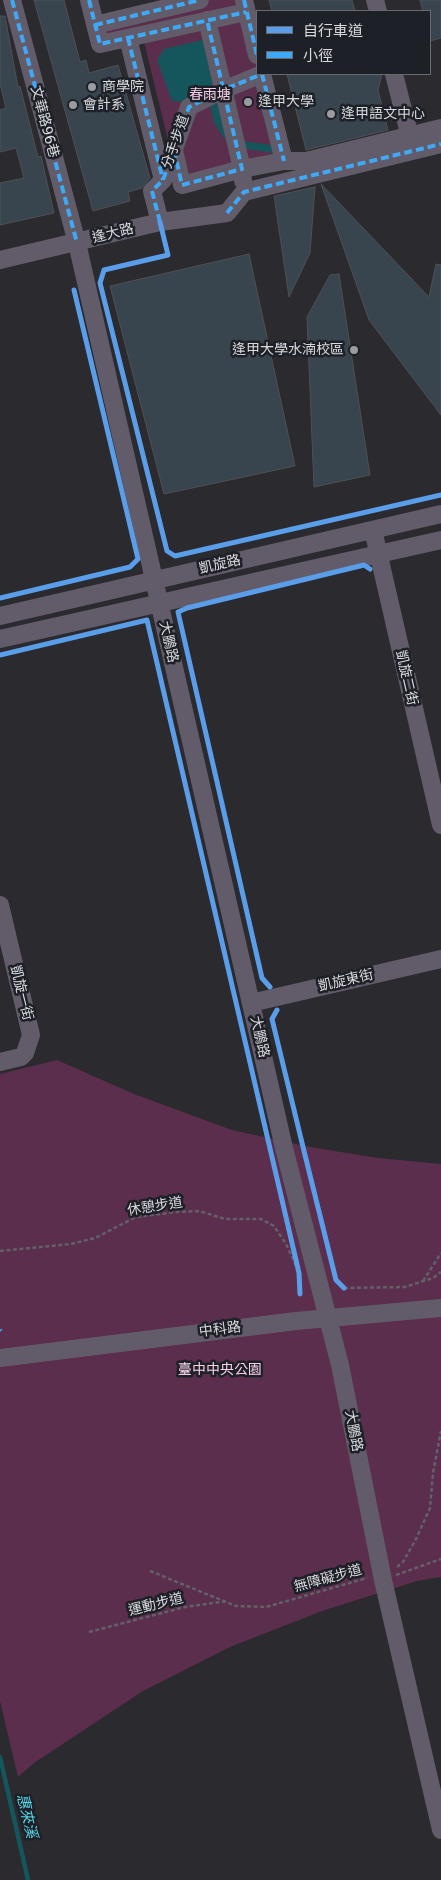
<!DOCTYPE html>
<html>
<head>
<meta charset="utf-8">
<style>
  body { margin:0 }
  #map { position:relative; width:441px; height:1880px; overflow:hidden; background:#2a2a2f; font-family:"DejaVu Sans","Noto Sans TC",sans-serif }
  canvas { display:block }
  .legend { position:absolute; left:256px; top:10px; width:175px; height:65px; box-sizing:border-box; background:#1e2027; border:1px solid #686a71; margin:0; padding:6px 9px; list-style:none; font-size:15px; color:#d8dadf }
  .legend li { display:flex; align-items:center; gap:10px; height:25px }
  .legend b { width:25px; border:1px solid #686a71 }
</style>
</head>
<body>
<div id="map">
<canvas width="441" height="1880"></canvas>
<ul class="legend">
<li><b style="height:6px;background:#5a9eea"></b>自行車道</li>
<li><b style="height:6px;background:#3fa9f5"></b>小徑</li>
</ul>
</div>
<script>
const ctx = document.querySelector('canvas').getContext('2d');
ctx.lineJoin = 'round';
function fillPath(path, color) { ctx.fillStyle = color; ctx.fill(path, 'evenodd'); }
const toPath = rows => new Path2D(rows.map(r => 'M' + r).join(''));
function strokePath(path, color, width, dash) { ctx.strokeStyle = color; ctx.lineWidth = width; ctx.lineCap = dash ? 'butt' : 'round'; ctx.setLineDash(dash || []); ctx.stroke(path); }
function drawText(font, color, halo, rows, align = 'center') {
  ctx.font = font + ' "DejaVu Sans","Noto Sans TC",sans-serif'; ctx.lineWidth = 5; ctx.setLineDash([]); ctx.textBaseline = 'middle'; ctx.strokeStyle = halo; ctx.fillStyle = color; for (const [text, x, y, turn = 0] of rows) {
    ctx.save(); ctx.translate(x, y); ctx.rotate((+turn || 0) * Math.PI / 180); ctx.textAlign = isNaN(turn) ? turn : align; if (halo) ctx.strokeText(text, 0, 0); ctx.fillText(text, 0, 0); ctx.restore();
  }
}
fillPath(toPath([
  [210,0,236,0,238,9,106,39,103,25],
  [244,14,280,165,180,189,143,38],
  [57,1060,134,1094,232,1130,310,1147,378,1158,441,1164,441,1577,417,1581,322,1611,230,1647,143,1691,34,1763,18,1777,0,1701,0,1074]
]), '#5a2e4c');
fillPath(toPath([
  [206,39,223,127,233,137,241,141,272,145,274,153,238,148,228,144,214,123,210,104,172,101,157,60,164,49]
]), '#15565d');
strokePath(toPath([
  [0,1757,28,1880]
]), '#15565d', 4.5);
const building = toPath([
  [34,0,64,0,80,62,86,60,89,73,118,65,150,178,142,188,128,192,130,201,93,211,34,0],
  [269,0,352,0,355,11,272,11,269,0],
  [420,0,441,0,441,38,430,41,430,11,423,11,420,0],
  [0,16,5,16,18,87,20,86,38,157,41,156,54,213,0,225,0,183,24,178,16,148,0,152,0,110,6,108,0,84,0,16],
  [287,74,382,74,378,90,388,130,306,150,287,74],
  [321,184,429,297,436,264,441,265,441,415,369,320,321,184],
  [315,187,310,253,289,297,274,196,315,187],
  [249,254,295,466,164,494,110,286,249,254],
  [339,274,370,475,314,487,307,317,330,275,339,274]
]);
fillPath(building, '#39454e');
strokePath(building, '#4f5054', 1);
strokePath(toPath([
  [0,1251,71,1244,95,1238,136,1217,176,1212,199,1211,225,1219,261,1219,274,1226,286,1244,298,1270],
  [423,1281,441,1253],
  [344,1288,405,1287,433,1278,441,1272],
  [397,1567,403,1562,415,1541,430,1508,433,1473,441,1431],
  [150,1571,236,1606,266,1607,367,1578],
  [396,1575,441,1559],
  [89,1632,185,1607,227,1601]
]), '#64606a', 2.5, [4, 2.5]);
strokePath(toPath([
  [12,0,77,243,284,1148,340,1365,383,1580,441,1830],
  [89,0,100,44,246,12],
  [244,0,257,55],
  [375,0,378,11],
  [95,25,200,0],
  [128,38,163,180],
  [262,74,284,161],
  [394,74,410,137],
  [174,150,182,185,242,169,207,20],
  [243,181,242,169,284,161,306,161,441,128],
  [160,222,152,191,163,180,189,107,223,90,262,74],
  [0,260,160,222,227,213,244,192,441,144],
  [373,530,441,825],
  [0,616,441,514],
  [0,639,441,540],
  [0,905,31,1035,25,1053,21,1057,0,1062],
  [251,1003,441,959],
  [0,1358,296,1321,441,1308]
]), '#625b69', 18);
strokePath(toPath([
  [12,0,77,243],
  [89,0,100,44,246,12],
  [244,0,257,55],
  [95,25,200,0],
  [128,38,163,180],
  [262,74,284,161],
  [174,150,182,185,242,169,207,20],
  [227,213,244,192,441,144],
  [160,222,152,191,163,180,189,107,223,90,262,74],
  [0,1330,1,1331]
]), '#3fa9f5', 4, [8, 4]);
strokePath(toPath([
  [160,222,168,255,104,270,100,283,167,551,175,556,441,495],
  [0,598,130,567,138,559,74,290],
  [0,655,147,620,299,1273,300,1294],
  [270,987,262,978,178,612,187,608,364,565,370,569],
  [277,1010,272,1019,304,1151,336,1280,344,1288]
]), '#5a9eea', 5);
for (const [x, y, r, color] of [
  [92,87,5,"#9b9ca1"],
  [248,102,5,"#9b9ca1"],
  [73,105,5,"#9b9ca1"],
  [331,114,5,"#9b9ca1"],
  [354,350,5,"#9b9ca1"]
]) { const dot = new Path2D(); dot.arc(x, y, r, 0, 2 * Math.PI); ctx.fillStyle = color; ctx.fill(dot); strokePath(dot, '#1e2027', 2); }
drawText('14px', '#d8dadf', '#1e2027', [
  ["商學院",102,87],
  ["逢甲大學",258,102],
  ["會計系",83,105],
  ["逢甲語文中心",341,114],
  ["逢甲大學水湳校區",344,350,"right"]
], 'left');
drawText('14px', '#f9cfe7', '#1e2027', [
  ["春雨塘",210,95],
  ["臺中中央公園",220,1370]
]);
drawText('14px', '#d8dadf', '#1e2027', [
  ["文華路96巷",44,122,75],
  ["分手步道",176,142,-71],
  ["逢大路",113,234,-14],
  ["凱旋路",220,565,-13],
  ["大鵬路",168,642,77],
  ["凱旋二街",406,678,77],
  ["凱旋東街",346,981,-13],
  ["凱旋一街",21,993,76],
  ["大鵬路",259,1037,77],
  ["休憩步道",155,1207,-9],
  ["中科路",220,1330,-7],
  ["大鵬路",353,1431,79],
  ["無障礙步道",328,1579,-15],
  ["運動步道",156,1605,-14]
]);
drawText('italic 15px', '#57d7e7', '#1e2027', [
  ["惠來溪",26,1816,77]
]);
</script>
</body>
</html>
